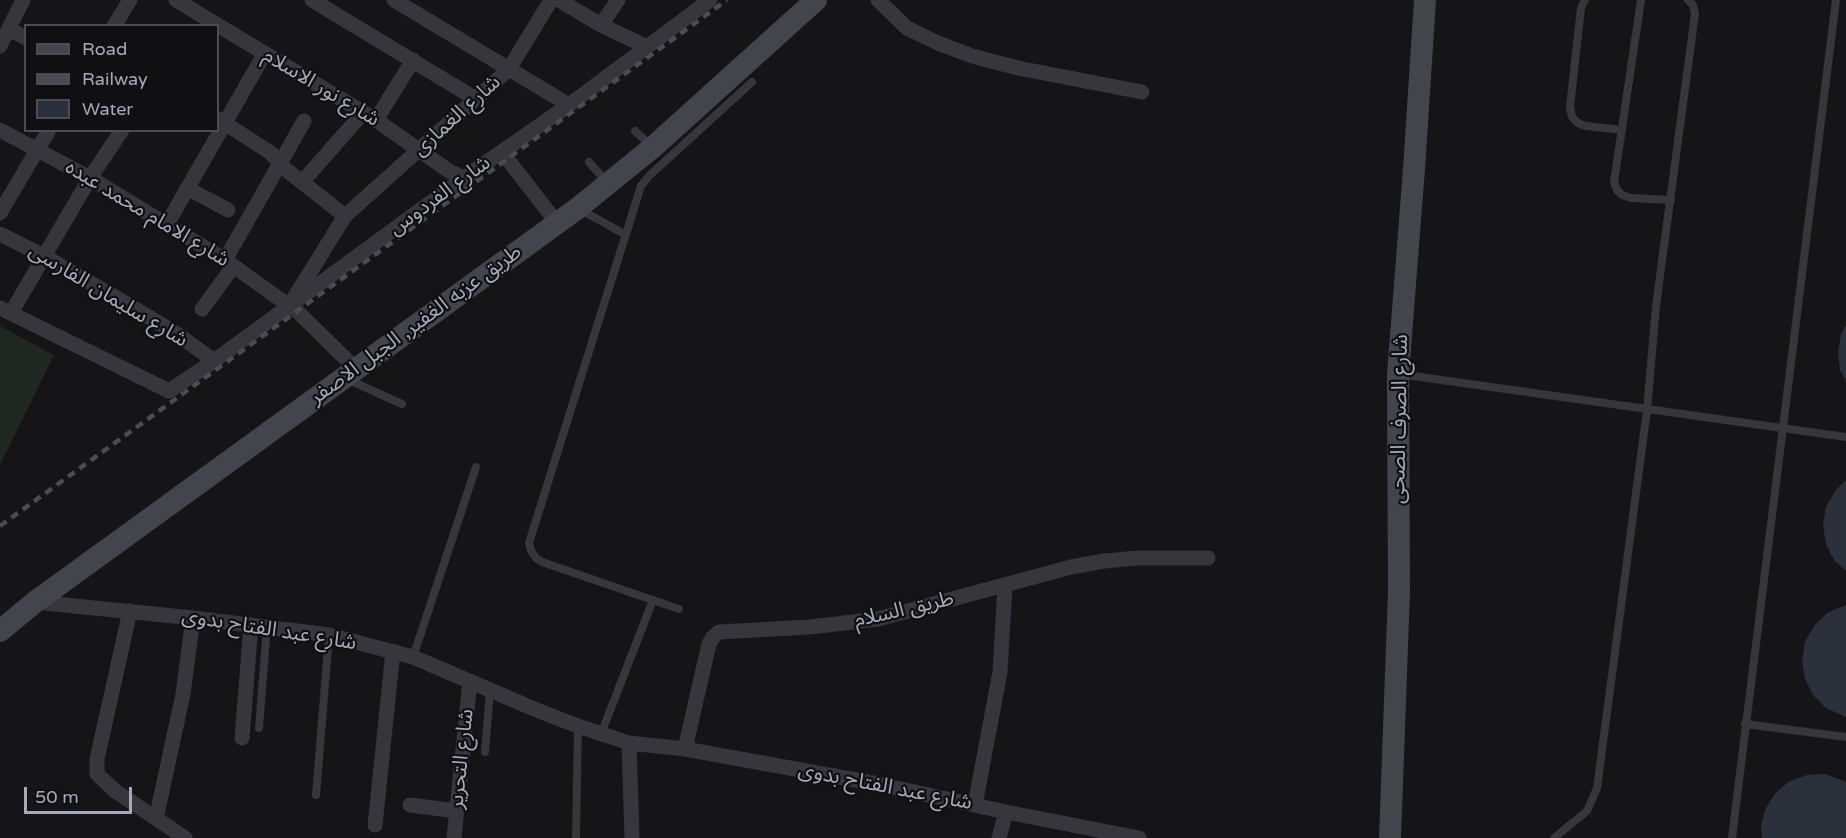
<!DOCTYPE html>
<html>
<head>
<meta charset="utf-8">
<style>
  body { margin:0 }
  #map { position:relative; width:1846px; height:838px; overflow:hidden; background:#151517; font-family:"Varela Round",sans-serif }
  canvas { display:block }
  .legend { position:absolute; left:24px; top:24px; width:195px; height:108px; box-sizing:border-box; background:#101012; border:2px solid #4c4d54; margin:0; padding:8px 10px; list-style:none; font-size:18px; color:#a6a9b8 }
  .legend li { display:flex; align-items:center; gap:12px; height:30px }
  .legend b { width:30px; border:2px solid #4c4d54 }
  .scale { position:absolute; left:24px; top:787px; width:108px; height:27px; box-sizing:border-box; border:3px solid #a6a9b8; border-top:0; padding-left:8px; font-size:18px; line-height:21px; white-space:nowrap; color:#a6a9b8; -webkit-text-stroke:4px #101012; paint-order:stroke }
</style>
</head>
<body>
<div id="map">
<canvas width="1846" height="838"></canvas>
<ul class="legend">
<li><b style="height:8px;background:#44444c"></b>Road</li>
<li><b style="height:8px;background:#4b4b53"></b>Railway</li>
<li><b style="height:16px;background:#2a313b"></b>Water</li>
</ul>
<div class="scale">50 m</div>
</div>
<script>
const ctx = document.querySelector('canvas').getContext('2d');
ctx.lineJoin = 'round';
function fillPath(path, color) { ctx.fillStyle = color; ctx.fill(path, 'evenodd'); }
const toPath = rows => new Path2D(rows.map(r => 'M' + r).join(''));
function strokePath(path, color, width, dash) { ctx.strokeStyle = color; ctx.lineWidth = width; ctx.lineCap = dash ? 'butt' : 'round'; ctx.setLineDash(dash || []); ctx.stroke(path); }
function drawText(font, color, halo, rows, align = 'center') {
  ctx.font = font + ' "Varela Round","Noto Sans Arabic",sans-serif'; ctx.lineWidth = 4.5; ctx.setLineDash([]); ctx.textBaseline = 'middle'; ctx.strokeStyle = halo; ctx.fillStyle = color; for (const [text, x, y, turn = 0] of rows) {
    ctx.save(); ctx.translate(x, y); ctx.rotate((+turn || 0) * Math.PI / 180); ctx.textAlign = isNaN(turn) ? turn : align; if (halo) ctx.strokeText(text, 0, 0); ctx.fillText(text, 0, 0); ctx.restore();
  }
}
fillPath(toPath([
  [0,326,54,355,0,465]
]), '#1f2721');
fillPath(toPath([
  [1846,324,1846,381,1840,370,1838,352,1841,334],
  [1846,480,1846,571,1834,560,1826,544,1823,525,1826,507,1835,491],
  [1846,605,1846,717,1826,708,1813,695,1805,679,1802,661,1805,642,1814,626,1827,613],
  [1825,774,1846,782,1846,838,1762,838,1761,825,1766,808,1776,792,1790,781,1807,775]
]), '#2a313b');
strokePath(toPath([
  [1585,0,1581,8,1570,107,1572,117,1578,123,1586,126,1622,130],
  [1641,0,1614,182,1617,190,1622,195,1631,198,1671,200],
  [635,131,651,146],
  [589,162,606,181],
  [581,210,626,235],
  [1399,374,1846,437],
  [349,380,402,404],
  [679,609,542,562,536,558,531,551,529,543,641,186,649,176,752,82],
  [413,657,476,467],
  [1745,724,1846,737],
  [259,728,267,626],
  [601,734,653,600],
  [485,752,490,690],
  [316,795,329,635],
  [576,838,578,726],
  [1554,838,1587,811,1597,788,1647,410,1656,306,1695,14,1693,5,1688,0],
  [1732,838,1836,0]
]), '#36363c', 8);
strokePath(toPath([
  [176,0,376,120,449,171,464,178],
  [312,0,476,99],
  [394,0,569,105],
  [559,0,601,25,647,47],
  [878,0,907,28,938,43,972,56,1018,68,1142,92],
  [601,25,618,0],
  [114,26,130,0],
  [9,29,26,38],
  [0,46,23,0],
  [218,119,271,153,284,168,345,216,294,298],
  [376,120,413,60],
  [0,130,90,178,225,260,298,312,355,368],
  [502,152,557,223],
  [302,182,363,113],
  [187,188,228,210],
  [0,213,49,130],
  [345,216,509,69,551,0],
  [167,224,265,53],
  [0,234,44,256,139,311,180,336,214,361],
  [225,260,304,121],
  [0,308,169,391,214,361,464,178,569,105,710,0],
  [202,309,233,267],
  [11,313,90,178,122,130],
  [35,602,193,618,329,635,413,657,539,711,578,726,629,743,685,749,878,784,1006,812,1139,838],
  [130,611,97,759,97,774,115,791,185,838],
  [242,738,251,625],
  [629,743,632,838],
  [685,749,709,644,713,637,719,632,810,627,878,619,1071,567,1104,561,1138,558,1208,558],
  [410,805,457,811],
  [975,805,1000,672,1005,585],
  [156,819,183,694,193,618],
  [375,825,393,651],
  [454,838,470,681],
  [999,838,1006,812]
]), '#36363c', 15);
strokePath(toPath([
  [0,631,35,602,578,208,652,148,816,0],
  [1390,838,1399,591,1398,374,1414,169,1425,0]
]), '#44444c', 22);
strokePath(toPath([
  [0,526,727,0]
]), '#4b4b53', 4.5, [8, 6]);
drawText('21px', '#a6a9b8', '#101012', [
  ["شارع نور الاسلام",321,88,31],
  ["شارع الغمازى",457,116,-42],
  ["شارع الفردوس",440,196,-36],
  ["شارع الامام محمد عبده",147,214,31],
  ["شارع سليمان الفارسى",108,296,31],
  ["طريق عزبه الغفير, الجبل الاصفر",416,325,-36],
  ["شارع الصرف الصحى",1400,419,-89],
  ["طريق السلام",904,610,-13],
  ["شارع عبد الفتاح بدوى",269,630,9],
  ["شارع التحرير",462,759,-84],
  ["شارع عبد الفتاح بدوى",885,787,11]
]);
</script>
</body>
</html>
